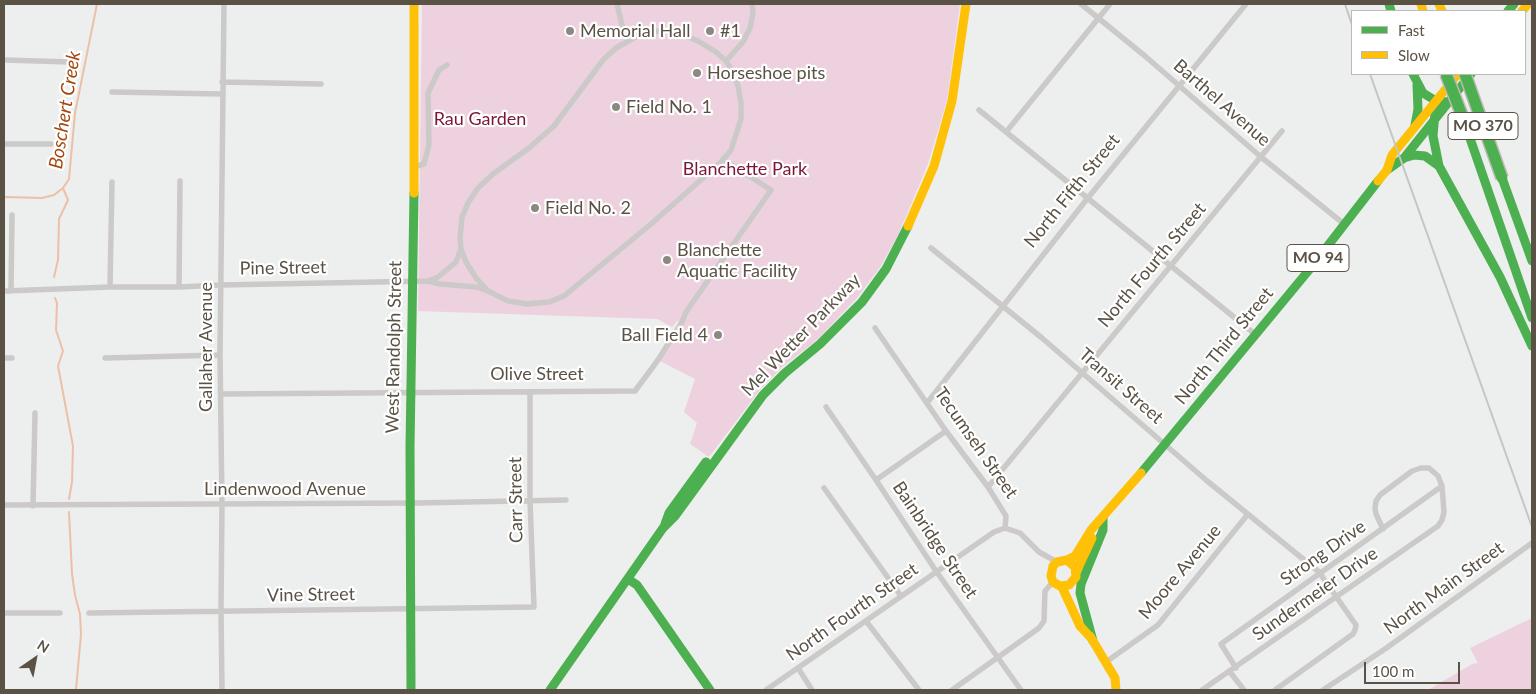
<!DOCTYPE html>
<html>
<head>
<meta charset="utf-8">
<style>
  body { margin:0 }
  #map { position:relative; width:1536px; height:694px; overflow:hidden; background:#edeeee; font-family:Lato,sans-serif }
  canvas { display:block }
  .frame { position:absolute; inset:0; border:5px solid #5a5245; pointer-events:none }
  .legend { position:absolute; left:1351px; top:10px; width:175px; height:65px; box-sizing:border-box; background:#fff; border:1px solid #bdbab5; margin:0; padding:6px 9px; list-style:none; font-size:15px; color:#5a5245 }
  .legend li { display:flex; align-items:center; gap:10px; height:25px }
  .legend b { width:25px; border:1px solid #bdbab5 }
  .north { position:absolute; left:10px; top:634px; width:50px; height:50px; -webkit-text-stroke:4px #fff; paint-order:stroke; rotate:33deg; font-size:14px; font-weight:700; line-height:20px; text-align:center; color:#5a5245 }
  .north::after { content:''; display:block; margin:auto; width:18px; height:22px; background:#5a5245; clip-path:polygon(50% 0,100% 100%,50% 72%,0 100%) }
  .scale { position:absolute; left:1364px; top:662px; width:96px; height:22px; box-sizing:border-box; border:2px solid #5a5245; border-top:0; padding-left:6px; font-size:15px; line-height:18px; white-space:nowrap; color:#5a5245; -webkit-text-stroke:4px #fff; paint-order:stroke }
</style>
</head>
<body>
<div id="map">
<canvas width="1536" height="694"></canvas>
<div class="frame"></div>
<ul class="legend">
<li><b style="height:6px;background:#4caf50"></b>Fast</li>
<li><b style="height:6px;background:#ffc107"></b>Slow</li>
</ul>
<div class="north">N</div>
<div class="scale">100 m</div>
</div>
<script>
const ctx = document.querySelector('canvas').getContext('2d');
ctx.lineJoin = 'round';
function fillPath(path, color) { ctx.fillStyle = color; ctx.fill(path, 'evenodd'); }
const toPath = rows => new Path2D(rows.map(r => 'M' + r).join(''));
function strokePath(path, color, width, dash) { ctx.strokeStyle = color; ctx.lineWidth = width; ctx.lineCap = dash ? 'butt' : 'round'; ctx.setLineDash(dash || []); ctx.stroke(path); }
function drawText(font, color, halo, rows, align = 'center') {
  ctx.font = font + ' Lato,sans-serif'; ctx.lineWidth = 4.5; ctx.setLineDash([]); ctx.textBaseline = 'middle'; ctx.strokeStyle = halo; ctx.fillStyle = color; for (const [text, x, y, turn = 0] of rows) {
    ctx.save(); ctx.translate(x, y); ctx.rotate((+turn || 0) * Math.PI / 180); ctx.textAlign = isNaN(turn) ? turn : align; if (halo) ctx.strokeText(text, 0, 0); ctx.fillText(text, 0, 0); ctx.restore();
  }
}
fillPath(toPath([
  [422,4,960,4,947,100,928,164,899,233,881,266,857,298,817,340,781,368,759,391,709,457,690,444,697,423,684,412,695,379,658,360,681,322,677,321,672,327,657,319,418,311],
  [1532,618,1532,690,1428,690,1472,664,1478,663,1470,648]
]), '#eed1de');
strokePath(toPath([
  [4,197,42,198,54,195,63,188,69,179,75,113,97,4],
  [54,277,58,260,59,219,68,200,63,188],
  [55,298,57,303,56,330,63,351,58,366,73,446,72,482,69,499],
  [69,512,72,574,75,595,80,614,81,634,76,690]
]), '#ecc0a6', 2);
strokePath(toPath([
  [617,4,622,25,630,40],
  [1081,4,1145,56,1261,157,1344,224],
  [4,60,71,62],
  [726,61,743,42,750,28,753,13,752,4],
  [222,82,321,84],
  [112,92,222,94],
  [979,110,1256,335],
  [1006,132,1110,4],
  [4,144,51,144],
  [414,167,424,164,429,145,428,93,439,70,447,65],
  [931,248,1042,338,1206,480,1319,572,1356,625,1355,630,1353,634,1275,690],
  [461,249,456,262,438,277,428,281,440,284,476,287,488,291,508,301,527,304,549,302,564,296,651,224,720,163,731,150,741,119,741,103,738,86,731,69,726,61,716,52,698,41,678,33,659,31,639,35,616,48,603,60,554,126,529,148,493,174,478,188,468,203,462,217,460,238,461,249,466,262,476,278,488,291],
  [110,287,112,182],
  [179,287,180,181],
  [4,291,110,287,179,287,221,285,428,281],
  [11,291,12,215],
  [875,328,946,431,988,487,1006,516,1005,528],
  [4,358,12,358],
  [105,358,220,355],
  [221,394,635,391,658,360,682,322,686,312,771,190,723,159],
  [927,403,1087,199,1246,4],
  [826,407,876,480,936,571,1021,690],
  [876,480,946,431],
  [988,487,1282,131],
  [824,488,901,596],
  [4,505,418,503,566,500],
  [33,506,35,413],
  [1005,528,1020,533,1039,552,1057,562],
  [4,613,60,613],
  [89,613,534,607,530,501,530,392],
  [866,621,919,690],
  [1106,662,1158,625,1248,514],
  [798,668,812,690],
  [1236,668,1221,644,1442,486],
  [1230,672,1244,690],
  [222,690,221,611,222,504,220,355,224,4],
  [766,690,994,532,1005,528],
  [952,690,1039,628,1044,621,1045,591,1053,582],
  [1202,690,1438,526,1442,520,1444,512,1442,486,1438,476,1429,468,1421,468,1412,471,1380,495,1376,501,1375,508,1376,514,1383,529],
  [1323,690,1385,649,1532,543]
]), '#cccac8', 5.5);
strokePath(toPath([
  [1389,4,1391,11],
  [1508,11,1514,4],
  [1413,74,1423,93,1436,101,1448,102],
  [1436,101,1433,136,1439,166,1500,277,1532,346],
  [1463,118,1532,318],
  [1415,125,1418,109,1417,85],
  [1404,158,1414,155,1425,156,1439,166],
  [1387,170,1404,158,1471,74],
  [1502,178,1532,261],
  [1141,473,1309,270,1378,181],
  [665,524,669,513,706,462],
  [628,579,637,585,710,690],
  [1093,641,1080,593,1081,584,1103,530,1103,518],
  [411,690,410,447,414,193],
  [550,690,663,528,675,516,763,395,785,373,820,344,862,302,886,269,908,226]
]), '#4caf50', 9);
strokePath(toPath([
  [1421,4,1423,11],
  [1439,4,1442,11],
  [1522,11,1528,4],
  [1378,181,1387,170,1392,155,1458,74],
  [414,193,414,4],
  [908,226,934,166,952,101,966,4],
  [1067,560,1075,567,1076,577,1069,585,1060,586,1053,582,1051,576,1053,566,1057,562,1067,560,1075,556,1091,530,1141,473],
  [1077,570,1092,538],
  [1062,587,1080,626,1091,638],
  [1090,636,1115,678,1116,690]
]), '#ffc107', 9);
strokePath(toPath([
  [1345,4,1352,25],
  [1370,74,1532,527]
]), '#c6c5c3', 2);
const fastBridge = toPath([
  [1446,74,1463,118],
  [1465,74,1502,178]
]);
strokePath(fastBridge, '#bdbab3', 14, []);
strokePath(fastBridge, '#4caf50', 11);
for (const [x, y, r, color] of [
  [570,31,5,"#8d8980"],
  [710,31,5,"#8d8980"],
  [697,73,5,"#8d8980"],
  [616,107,5,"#8d8980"],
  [535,208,5,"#8d8980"],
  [667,260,5,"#8d8980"],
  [718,335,5,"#8d8980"]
]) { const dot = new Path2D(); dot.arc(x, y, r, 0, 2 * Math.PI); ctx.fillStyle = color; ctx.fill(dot); strokePath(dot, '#fff', 2); }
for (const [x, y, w] of [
  [1483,126,70],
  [1318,258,62]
]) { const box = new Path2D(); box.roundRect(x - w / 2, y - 13.5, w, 27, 4); ctx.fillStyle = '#fff'; ctx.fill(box); strokePath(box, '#5a5245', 1); }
drawText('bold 16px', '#5a5245', null, [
  ["MO 370",1483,126],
  ["MO 94",1318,258]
]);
drawText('18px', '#5a5245', '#fff', [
  ["Memorial Hall",580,31],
  ["#1",720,31],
  ["Horseshoe pits",707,73],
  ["Field No. 1",626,107],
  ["Field No. 2",545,208],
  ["Blanchette",677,250],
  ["Aquatic Facility",677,271],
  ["Ball Field 4",708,335,"right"]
], 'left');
drawText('18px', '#5a5245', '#fff', [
  ["Barthel Avenue",1222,103,41],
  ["North Fifth Street",1072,191,-51],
  ["North Fourth Street",1152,265,-50],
  ["Pine Street",283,268,-1],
  ["Mel Wetter Parkway",801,335,-46],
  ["North Third Street",1224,346,-51],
  ["Gallaher Avenue",206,347,-90],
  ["West Randolph Street",394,347,-89],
  ["Olive Street",537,374],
  ["Transit Street",1121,386,41],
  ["Tecumseh Street",976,443,55],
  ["Lindenwood Avenue",285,489],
  ["Carr Street",516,500,-91],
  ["Bainbridge Street",935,540,56],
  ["Strong Drive",1323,553,-35],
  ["Moore Avenue",1180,572,-50],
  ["North Main Street",1444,588,-36],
  ["Sundermeier Drive",1315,594,-35],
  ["Vine Street",311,595,-1],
  ["North Fourth Street",852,612,-35]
]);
drawText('18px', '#7a1737', '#fff', [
  ["Rau Garden",480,119],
  ["Blanchette Park",745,169]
]);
drawText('italic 19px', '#a5470d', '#fff', [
  ["Boschert Creek",65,110,-81]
]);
</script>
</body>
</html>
